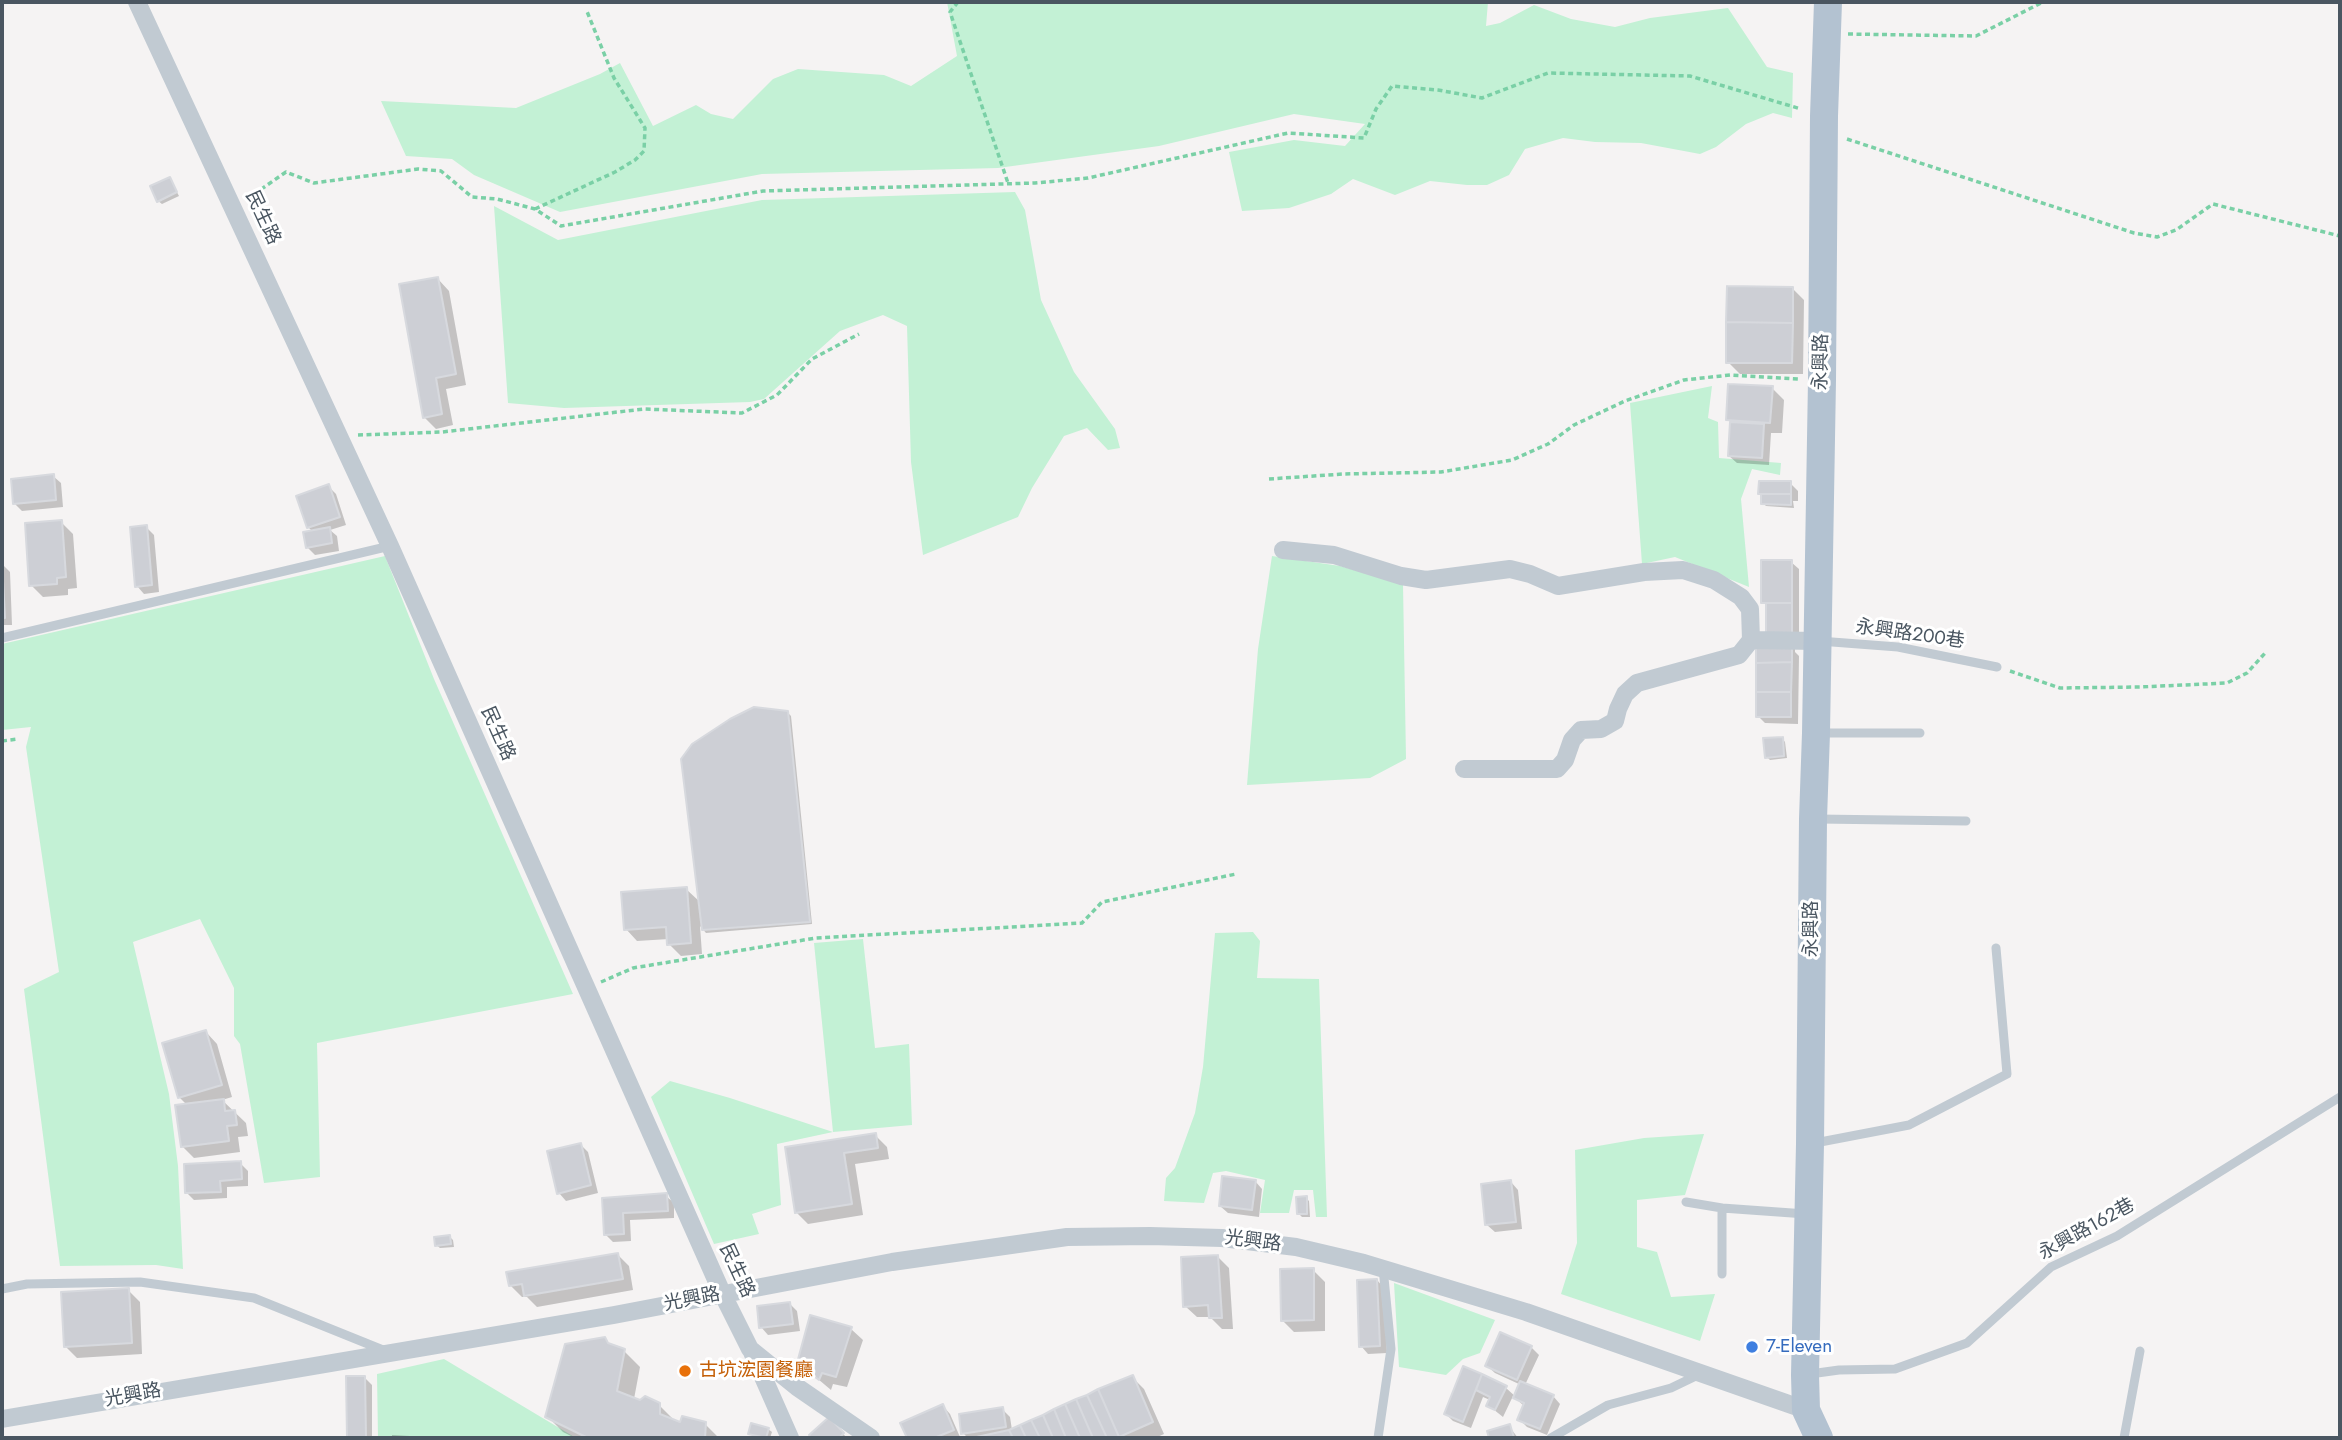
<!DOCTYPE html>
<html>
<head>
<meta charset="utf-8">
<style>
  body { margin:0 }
  #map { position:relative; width:2342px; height:1440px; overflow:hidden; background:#f5f3f3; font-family:Jost,sans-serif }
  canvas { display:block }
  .frame { position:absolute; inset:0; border:4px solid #4a5661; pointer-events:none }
</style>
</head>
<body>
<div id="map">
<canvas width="2342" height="1440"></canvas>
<div class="frame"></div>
</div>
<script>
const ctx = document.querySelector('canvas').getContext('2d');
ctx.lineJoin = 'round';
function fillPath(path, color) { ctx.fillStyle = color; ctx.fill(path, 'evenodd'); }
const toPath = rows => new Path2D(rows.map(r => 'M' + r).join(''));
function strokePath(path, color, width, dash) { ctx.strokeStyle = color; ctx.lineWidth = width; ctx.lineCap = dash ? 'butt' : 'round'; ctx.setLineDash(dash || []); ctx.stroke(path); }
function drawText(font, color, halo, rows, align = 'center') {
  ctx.font = font + ' Jost,"Noto Sans TC",sans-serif'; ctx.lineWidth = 6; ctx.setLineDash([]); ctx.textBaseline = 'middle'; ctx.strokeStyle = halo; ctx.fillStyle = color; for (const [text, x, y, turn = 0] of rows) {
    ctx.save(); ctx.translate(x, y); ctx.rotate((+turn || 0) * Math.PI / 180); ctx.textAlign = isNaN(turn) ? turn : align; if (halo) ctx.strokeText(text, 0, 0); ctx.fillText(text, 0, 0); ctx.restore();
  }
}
fillPath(toPath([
  [947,2,1488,2,1486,26,1500,23,1534,5,1571,19,1615,27,1650,18,1728,8,1767,67,1793,73,1792,118,1773,113,1746,124,1716,147,1700,154,1641,143,1595,142,1563,138,1525,149,1509,175,1487,185,1467,185,1430,181,1395,195,1353,179,1331,194,1289,208,1242,211,1229,152,1294,140,1345,146,1365,124,1294,114,1159,146,998,168,762,174,560,212,474,175,452,159,406,156,381,101,516,108,600,74,620,63,653,126,696,105,711,114,733,119,773,79,798,69,884,75,911,86,957,56],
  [1015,192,1025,210,1041,300,1074,372,1115,429,1120,448,1108,450,1087,428,1064,436,1032,488,1018,517,923,555,911,462,907,326,883,315,840,331,764,399,750,402,564,408,508,403,494,206,558,240,762,200],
  [1712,386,1708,418,1718,422,1719,458,1781,463,1780,475,1752,469,1741,499,1749,587,1675,557,1642,564,1630,403],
  [385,556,434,679,573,994,317,1043,320,1177,264,1183,240,1044,234,1036,234,988,200,919,133,942,169,1094,178,1166,183,1269,156,1265,60,1266,24,989,59,972,26,747,31,727,2,730,2,644],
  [1272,556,1340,566,1403,584,1406,759,1370,778,1247,785,1258,649],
  [1253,932,1260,941,1257,978,1319,979,1327,1217,1316,1217,1313,1190,1294,1190,1289,1213,1260,1213,1265,1180,1226,1171,1213,1173,1204,1203,1164,1201,1166,1178,1175,1168,1195,1113,1203,1067,1215,933],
  [863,939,875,1048,909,1044,912,1125,833,1132,777,1144,781,1205,752,1214,759,1234,714,1244,651,1097,670,1081,730,1098,833,1132,814,943],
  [1704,1134,1685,1195,1637,1200,1637,1247,1657,1252,1671,1297,1715,1294,1700,1341,1561,1294,1577,1243,1575,1150,1644,1138],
  [1394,1283,1495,1320,1480,1353,1463,1359,1446,1375,1399,1367],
  [444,1359,576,1438,378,1438,377,1374]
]), '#c3f1d5');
fillPath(toPath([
  [170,179,179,196,162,204,158,201],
  [438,279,449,291,466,385,446,389,453,425,436,429,424,417],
  [1792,288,1804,300,1803,374,1740,374,1728,362],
  [1772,388,1784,400,1782,433,1771,433,1769,465,1737,463,1729,456,1732,423,1727,419],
  [53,476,61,483,63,507,22,511,15,504],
  [1790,483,1798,491,1798,501,1793,501,1794,508,1766,506,1763,503],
  [328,486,336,494,346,525,330,530,337,536,339,551,315,555,307,547,313,532,309,528,298,497],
  [61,522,73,534,77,588,68,589,68,595,43,597,31,585],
  [146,527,154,535,159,592,144,594,137,586],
  [1791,562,1799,569,1799,641,1795,641,1795,652,1799,656,1798,724,1765,723,1758,716,1772,649,1768,606,1763,602],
  [2,564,10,572,12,625,2,625],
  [787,712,791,716,812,924,706,933,700,926,702,954,681,956,669,944,669,939,637,941,626,929,686,889,700,902],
  [1782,738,1785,742,1787,758,1770,760,1767,757],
  [206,1032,217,1044,232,1097,222,1100,246,1123,248,1136,238,1137,240,1152,194,1158,182,1146,187,1105,179,1097],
  [875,1135,887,1147,889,1159,855,1164,863,1215,808,1224,796,1212,787,1148],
  [581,1145,588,1152,598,1193,566,1201,559,1193],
  [240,1163,248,1171,248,1186,227,1187,227,1198,194,1200,187,1193],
  [1255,1181,1262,1189,1259,1217,1228,1213,1220,1206],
  [1511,1182,1518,1190,1522,1229,1495,1232,1487,1225],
  [666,1196,674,1203,674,1218,630,1220,631,1241,613,1242,606,1235,604,1200],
  [1306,1198,1309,1201,1310,1217,1302,1217,1298,1213],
  [450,1237,453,1240,454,1247,440,1248,436,1245],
  [618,1255,629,1266,633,1290,537,1307,527,1297,522,1297,511,1286],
  [1217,1256,1229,1268,1233,1329,1222,1329,1210,1317,1197,1317,1185,1306],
  [1313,1270,1325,1282,1325,1331,1294,1332,1282,1320],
  [1377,1280,1384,1288,1387,1353,1368,1354,1361,1346],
  [128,1290,140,1302,142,1354,77,1358,65,1346],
  [790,1304,797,1311,800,1331,768,1335,761,1327],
  [851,1329,863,1340,847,1387,833,1384,831,1390,799,1363],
  [604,1339,612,1346,624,1351,640,1367,634,1399,659,1405,676,1422,705,1424,719,1438,575,1438,563,1432,547,1416],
  [1531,1347,1539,1355,1525,1385,1553,1396,1560,1404,1547,1435,1527,1427,1519,1419,1524,1406,1513,1396,1503,1417,1488,1405,1490,1400,1483,1397,1471,1428,1453,1421,1446,1414,1464,1369,1506,1388,1516,1397,1521,1385,1495,1373,1487,1366],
  [364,1377,372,1385,372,1438,349,1438,348,1378],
  [1132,1377,1144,1389,1164,1434,1155,1438,968,1438,963,1433,1002,1409,1010,1417,1012,1430],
  [943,1406,950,1414,960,1437,909,1438,903,1424],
  [829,1419,847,1438,814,1438,811,1436],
  [1509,1426,1518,1438,1491,1438,1489,1432],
  [768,1429,772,1432,770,1438,759,1438,750,1434],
  [392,1435,410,1436,413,1438,392,1438]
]), '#0003');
const building = toPath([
  [170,177,177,192,157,202,150,186,170,177],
  [438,277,456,374,436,378,442,414,423,418,399,284,438,277],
  [1727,286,1793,287,1793,323,1726,322,1727,286],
  [1726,322,1793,323,1792,363,1726,363,1726,322],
  [1728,384,1773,386,1770,423,1726,420,1728,384],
  [1730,422,1764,424,1762,458,1728,456,1730,422],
  [54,474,56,500,13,504,11,479,54,474],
  [1759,481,1791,481,1791,494,1758,494,1759,481],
  [329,484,340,517,307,528,296,496,329,484],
  [1761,494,1791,494,1791,505,1761,504,1761,494],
  [62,520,66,577,57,578,57,584,29,586,25,523,62,520],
  [147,525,152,585,135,587,130,527,147,525],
  [330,527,332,543,306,548,303,532,330,527],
  [1761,560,1792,560,1792,603,1761,603,1761,560],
  [2,563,5,618,2,618,2,563],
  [1766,603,1792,603,1792,634,1766,634,1766,603],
  [1792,647,1792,662,1756,663,1756,648,1792,647],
  [1792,662,1791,692,1756,692,1756,663,1792,662],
  [1756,692,1791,692,1791,717,1756,717,1756,692],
  [754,707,788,711,810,922,702,930,681,759,692,744,730,719,754,707],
  [1783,737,1784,756,1765,758,1763,738,1783,737],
  [687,887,691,943,667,945,666,927,624,930,621,892,687,887],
  [206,1030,222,1085,178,1098,162,1043,206,1030],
  [224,1099,225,1111,235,1110,237,1125,227,1126,229,1141,181,1147,175,1105,224,1099],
  [876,1133,878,1148,844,1153,852,1204,795,1213,785,1147,876,1133],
  [581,1143,591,1185,557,1194,547,1151,581,1143],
  [241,1161,242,1179,220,1181,221,1192,185,1193,184,1164,241,1161],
  [1222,1176,1256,1180,1252,1210,1219,1206,1222,1176],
  [1511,1180,1516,1222,1485,1225,1481,1184,1511,1180],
  [667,1193,668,1211,623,1213,624,1234,604,1235,602,1198,667,1193],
  [1307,1196,1307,1214,1297,1214,1296,1197,1307,1196],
  [450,1235,451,1244,435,1246,434,1237,450,1235],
  [618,1253,623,1279,524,1296,522,1284,509,1286,506,1272,618,1253],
  [1218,1255,1222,1318,1209,1318,1208,1305,1183,1307,1181,1257,1218,1255],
  [1314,1268,1314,1320,1281,1321,1280,1269,1314,1268],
  [1377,1279,1380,1346,1359,1347,1357,1280,1377,1279],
  [129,1288,132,1343,64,1347,61,1292,129,1288],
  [790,1302,793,1324,759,1328,757,1306,790,1302],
  [810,1315,852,1327,836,1377,822,1373,819,1380,797,1363,810,1315],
  [1500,1332,1532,1346,1517,1380,1485,1366,1500,1332],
  [605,1337,608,1343,625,1349,617,1391,640,1400,645,1396,660,1403,660,1414,680,1422,682,1416,706,1422,705,1438,588,1438,545,1417,565,1344,605,1337],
  [1463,1366,1482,1374,1463,1422,1444,1414,1463,1366],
  [1482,1374,1507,1386,1495,1410,1486,1406,1490,1397,1476,1390,1482,1374],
  [1133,1375,1153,1422,1119,1437,1098,1389,1133,1375],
  [346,1376,365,1376,366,1438,347,1438,346,1376],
  [1520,1381,1554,1395,1540,1429,1517,1420,1524,1403,1513,1398,1520,1381],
  [1098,1389,1119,1437,1116,1438,1107,1438,1087,1395,1098,1389],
  [1087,1395,1107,1438,1093,1438,1076,1399,1087,1395],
  [1076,1399,1093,1438,1080,1438,1065,1404,1076,1399],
  [943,1404,954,1430,934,1438,907,1438,900,1423,943,1404],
  [1065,1404,1080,1438,1066,1438,1054,1409,1065,1404],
  [1003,1407,1006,1427,961,1434,959,1414,1003,1407],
  [1054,1409,1066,1438,1053,1438,1043,1415,1054,1409],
  [1043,1415,1053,1438,1040,1438,1031,1420,1043,1415],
  [829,1417,844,1433,839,1438,811,1438,809,1435,829,1417],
  [1031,1420,1040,1438,1026,1438,1020,1425,1031,1420],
  [751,1423,769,1428,766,1438,748,1434,751,1423],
  [1510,1424,1514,1438,1489,1438,1487,1431,1510,1424],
  [1020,1425,1026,1438,1013,1438,1009,1430,1020,1425],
  [1009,1430,1013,1438,972,1438,1009,1430]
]);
fillPath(building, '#cdcfd5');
strokePath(building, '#d7d9de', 2);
strokePath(toPath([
  [958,2,950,12,1008,183],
  [1848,34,1976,36,2043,2],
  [1847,139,2134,233,2157,237,2176,230,2213,204,2340,236],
  [247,199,286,172,314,183,418,169,441,171,472,197,497,199,535,209,561,226,763,191,1035,183,1088,178,1288,133,1364,138,1376,109,1392,86,1438,90,1482,98,1548,73,1690,76,1801,109],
  [535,209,615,172,635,160,644,151,645,128,614,78,586,9],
  [358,435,442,432,644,409,742,413,777,395,812,359,859,334],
  [1269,479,1343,474,1441,472,1512,460,1548,444,1574,425,1625,401,1684,380,1730,375,1799,379],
  [2010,671,2060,688,2140,687,2227,683,2247,673,2266,652],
  [2,741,18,739],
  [601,982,633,968,816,938,1082,923,1102,902,1236,874]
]), '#7ad0a6', 3.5, [5, 3.5]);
strokePath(toPath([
  [2,638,390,546],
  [1819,641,1898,647,1997,667],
  [1820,733,1920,733],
  [1818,819,1966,821],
  [1815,1143,1909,1125,2007,1074,1996,948],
  [1686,1202,1722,1208],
  [1722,1274,1722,1208,1806,1214],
  [2,1289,27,1284,140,1282,254,1298,383,1350],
  [1810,1374,1839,1370,1895,1369,1967,1343,2051,1267,2117,1236,2340,1097],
  [1378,1438,1391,1349,1383,1268],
  [1551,1438,1608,1405,1671,1388,1698,1375],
  [2124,1438,2140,1351]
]), '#c1cad2', 9);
strokePath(toPath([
  [137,2,390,546,722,1293,750,1349,797,1387,871,1438],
  [1283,550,1334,555,1401,576,1426,580,1510,569,1530,574,1558,586,1644,572,1683,570,1714,580,1741,597,1750,609,1751,640,1739,655,1637,683,1625,694,1618,709,1615,721,1601,729,1581,730,1572,740,1565,760,1557,769,1464,769],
  [1751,640,1817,641],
  [752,1352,790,1438],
  [2,1419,614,1315,892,1262,1067,1237,1150,1236,1222,1238,1296,1247,1364,1263,1526,1312,1806,1410]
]), '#c1cad2', 18);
strokePath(toPath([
  [1819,1438,1806,1410,1805,1375,1810,1144,1813,819,1816,733,1822,380,1824,116,1828,2]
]), '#b3c2d1', 28);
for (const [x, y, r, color] of [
  [1752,1347,7,"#3f7fe0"],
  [685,1371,7,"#e8710a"]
]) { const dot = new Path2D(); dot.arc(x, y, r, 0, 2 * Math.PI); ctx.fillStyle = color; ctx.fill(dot); strokePath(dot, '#fff', 2.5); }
drawText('19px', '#4a5661', '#fff', [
  ["民生路",262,218,65],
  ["永興路",1822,362,-89],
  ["永興路200巷",1910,635,8],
  ["民生路",497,734,66],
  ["永興路",1812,929,-90],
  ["永興路162巷",2087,1230,-29],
  ["光興路",1253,1242,7],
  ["民生路",736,1271,65],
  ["光興路",692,1300,-11],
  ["光興路",133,1396,-10]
]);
drawText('19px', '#366cbe', '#fff', [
  ["7-Eleven",1766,1347]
], 'left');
drawText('19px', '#c56008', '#fff', [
  ["古坑浤園餐廳",699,1371]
], 'left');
</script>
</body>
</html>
